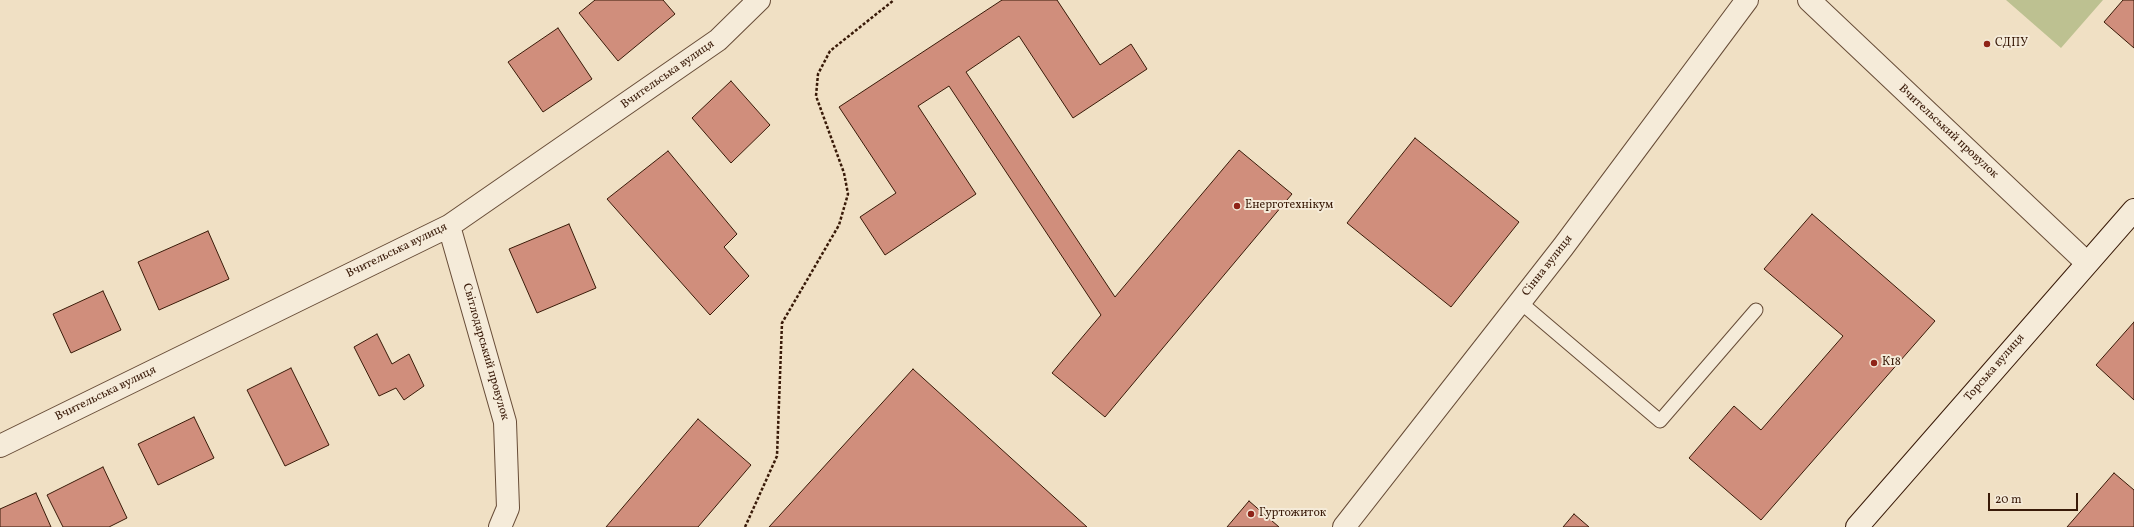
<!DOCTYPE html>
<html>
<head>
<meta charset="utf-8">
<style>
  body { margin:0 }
  #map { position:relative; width:2134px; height:527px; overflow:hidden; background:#f0e0c4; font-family:Vollkorn,serif }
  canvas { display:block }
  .scale { position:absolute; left:1988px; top:493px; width:90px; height:18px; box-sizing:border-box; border:2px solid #391a08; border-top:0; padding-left:5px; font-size:12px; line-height:14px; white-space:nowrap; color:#391a08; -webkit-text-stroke:3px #f5ebd9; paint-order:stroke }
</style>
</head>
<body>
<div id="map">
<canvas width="2134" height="527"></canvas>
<div class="scale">20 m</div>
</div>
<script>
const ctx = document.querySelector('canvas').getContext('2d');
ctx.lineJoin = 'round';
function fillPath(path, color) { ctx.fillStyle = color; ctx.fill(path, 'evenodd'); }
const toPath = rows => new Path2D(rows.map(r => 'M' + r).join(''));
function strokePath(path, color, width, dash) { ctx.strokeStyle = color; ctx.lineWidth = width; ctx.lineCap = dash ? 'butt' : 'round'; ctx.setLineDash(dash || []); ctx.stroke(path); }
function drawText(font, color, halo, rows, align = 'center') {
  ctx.font = font + ' Vollkorn,serif'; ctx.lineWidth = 4; ctx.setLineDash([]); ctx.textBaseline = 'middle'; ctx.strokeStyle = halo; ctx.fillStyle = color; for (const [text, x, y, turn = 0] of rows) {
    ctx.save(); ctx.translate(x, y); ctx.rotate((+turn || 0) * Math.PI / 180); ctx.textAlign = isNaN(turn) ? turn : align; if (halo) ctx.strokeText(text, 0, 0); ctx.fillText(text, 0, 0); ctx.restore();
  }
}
fillPath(toPath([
  [2006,0,2103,0,2061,48]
]), '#bdc191');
const building = toPath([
  [595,0,663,0,675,14,618,61,579,13,595,0],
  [1002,0,1057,0,1100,65,1131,44,1147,69,1073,118,1019,36,966,72,1115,297,1239,150,1292,194,1105,417,1052,373,1101,315,949,86,918,106,976,194,885,255,860,217,896,193,839,107,1002,0],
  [2123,0,2134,0,2134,48,2104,22,2123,0],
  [558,28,592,79,543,112,508,62,558,28],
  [731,81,770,125,731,163,692,118,731,81],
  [1415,138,1519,222,1451,307,1347,223,1415,138],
  [668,151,737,234,724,247,749,276,710,315,607,199,668,151],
  [1812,214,1935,321,1761,520,1689,458,1734,406,1761,430,1843,336,1764,269,1812,214],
  [569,224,596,288,537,313,509,249,569,224],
  [208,231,229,279,159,310,138,262,208,231],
  [103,291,121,330,71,353,53,314,103,291],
  [2134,322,2134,400,2096,365,2134,322],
  [377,334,392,364,409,354,424,386,404,400,396,388,379,396,354,347,377,334],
  [291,368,329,445,285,466,247,390,291,368],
  [913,369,1087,527,769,527,913,369],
  [194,417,214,458,158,485,138,444,194,417],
  [698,419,751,465,698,527,606,527,698,419],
  [103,467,127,518,109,527,63,527,47,495,103,467],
  [2114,473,2134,490,2134,527,2067,527,2114,473],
  [36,493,51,527,0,527,0,509,36,493],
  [1249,501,1279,527,1227,527,1249,501],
  [1574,514,1589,527,1563,527,1574,514]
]);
fillPath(building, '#d08e7c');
strokePath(building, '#391a08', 1);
const lane = toPath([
  [1520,302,1660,421,1756,310]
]);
const street = toPath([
  [1809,0,2087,263],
  [449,226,505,422,508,508,500,527],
  [0,446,449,226,718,40,759,0],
  [1344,527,1563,247,1747,0]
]);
const secondary = toPath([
  [1857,527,2134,210]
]);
strokePath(lane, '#674c37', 15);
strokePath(street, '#674c37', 24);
strokePath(secondary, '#391a08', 24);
strokePath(toPath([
  [745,527,777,456,782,323,839,225,848,194,844,173,816,96,818,74,830,51,894,0]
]), '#391a08', 2.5, [3, 2]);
strokePath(lane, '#f5ebd9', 13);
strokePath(street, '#f5ebd9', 22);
strokePath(secondary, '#f5ebd9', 22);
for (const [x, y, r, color] of [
  [1987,44,4,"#8f2418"],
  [1237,206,4,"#8f2418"],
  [1874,363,4,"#8f2418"],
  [1251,514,4,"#8f2418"]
]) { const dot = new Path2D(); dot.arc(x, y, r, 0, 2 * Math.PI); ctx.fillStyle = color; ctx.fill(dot); strokePath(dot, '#f5ebd9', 1.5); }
drawText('12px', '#391a08', '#f5ebd9', [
  ["СДПУ",1995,44],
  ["Енерготехнікум",1245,206],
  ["К18",1882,363],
  ["Гуртожиток",1259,514]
], 'left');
drawText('12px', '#391a08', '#f5ebd9', [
  ["Вчительська вулиця",668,75,-35],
  ["Вчительський провулок",1948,132,43],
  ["Вчительська вулиця",397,251,-26],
  ["Сінна вулиця",1548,266,-52],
  ["Світлодарський провулок",485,352,74],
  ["Торська вулиця",1995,368,-49],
  ["Вчительська вулиця",106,394,-26]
]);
</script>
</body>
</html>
